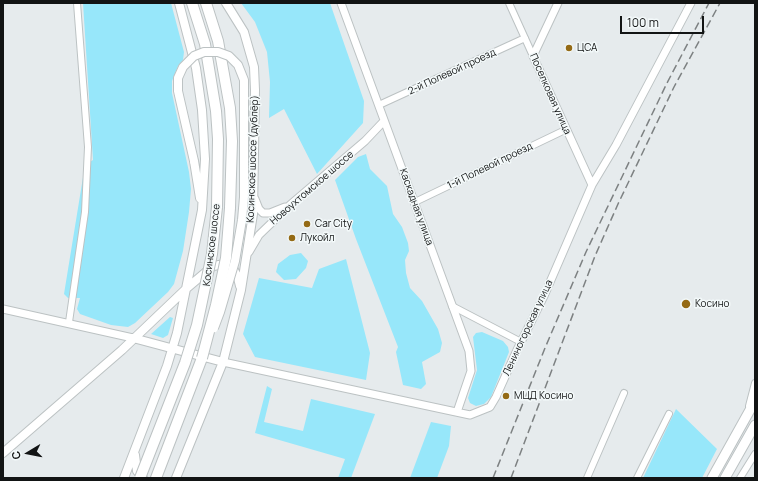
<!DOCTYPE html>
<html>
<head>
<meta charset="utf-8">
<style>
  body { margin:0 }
  #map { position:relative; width:758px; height:481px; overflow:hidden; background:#e6ebed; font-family:Manrope,sans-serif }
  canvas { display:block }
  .frame { position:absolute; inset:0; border:4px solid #121414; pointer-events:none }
  .north { position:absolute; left:8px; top:433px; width:40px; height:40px; -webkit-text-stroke:3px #f3f9fa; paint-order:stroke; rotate:260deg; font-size:11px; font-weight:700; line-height:16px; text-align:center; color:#121414 }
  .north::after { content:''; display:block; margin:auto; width:14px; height:18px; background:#121414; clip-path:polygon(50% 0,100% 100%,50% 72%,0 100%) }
  .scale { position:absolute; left:620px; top:16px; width:84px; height:18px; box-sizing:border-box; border:2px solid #121414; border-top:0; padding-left:5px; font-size:12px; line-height:14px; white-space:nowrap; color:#121414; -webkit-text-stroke:3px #f3f9fa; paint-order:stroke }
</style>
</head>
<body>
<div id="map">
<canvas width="758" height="481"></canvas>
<div class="frame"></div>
<div class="north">С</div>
<div class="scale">100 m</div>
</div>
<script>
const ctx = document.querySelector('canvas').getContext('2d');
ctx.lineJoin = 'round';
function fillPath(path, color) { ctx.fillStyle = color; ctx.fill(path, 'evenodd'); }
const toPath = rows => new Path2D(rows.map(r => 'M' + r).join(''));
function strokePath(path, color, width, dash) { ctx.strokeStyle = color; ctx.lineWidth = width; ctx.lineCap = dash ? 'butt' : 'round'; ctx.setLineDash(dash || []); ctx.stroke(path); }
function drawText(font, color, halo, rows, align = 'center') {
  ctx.font = font + ' Manrope,sans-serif'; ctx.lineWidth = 3; ctx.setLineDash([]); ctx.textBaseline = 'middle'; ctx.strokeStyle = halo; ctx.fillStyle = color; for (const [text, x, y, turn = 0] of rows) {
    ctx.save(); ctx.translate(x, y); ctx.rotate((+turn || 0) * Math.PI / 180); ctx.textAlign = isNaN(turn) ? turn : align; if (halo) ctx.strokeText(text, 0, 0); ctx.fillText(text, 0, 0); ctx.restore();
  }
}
fillPath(toPath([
  [83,3,171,3,184,52,183,60,178,66,172,81,172,93,189,172,191,189,189,212,183,251,174,284,168,292,135,323,128,327,111,325,80,314,77,309,80,298,68,298,64,294,85,165,93,160],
  [241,3,330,3,364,101,363,123,317,174,284,109,269,118,270,82,267,52,255,22],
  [366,154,370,169,387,186,393,214,402,227,408,243,409,251,405,260,406,273,410,288,422,301,438,329,442,343,440,352,422,362,426,384,421,389,403,385,396,352,398,347,356,239,335,180,358,157],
  [301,253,308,261,306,268,296,279,284,280,276,272,278,264,290,255],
  [346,259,370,353,366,380,255,357,243,334,259,278,312,288,319,269],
  [170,317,173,318,168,335,163,338,151,334],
  [482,332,503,341,508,347,509,352,491,397,484,404,476,406,470,403,468,398,477,370,473,337,476,333],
  [267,386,272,389,264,422,303,431,311,399,375,414,351,478,338,478,345,459,255,433],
  [676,409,717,449,702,478,643,478],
  [431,422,451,426,449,446,437,478,410,478]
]), '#97e7fa');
const minor = toPath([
  [509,3,533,56],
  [379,105,525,38],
  [415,202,565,130],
  [452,306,521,342],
  [69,322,85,212,88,147,77,3],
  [749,406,755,383],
  [587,478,624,393],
  [637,478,669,414],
  [740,478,755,454]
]);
const tertiary = toPath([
  [341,3,469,351,471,371,457,412],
  [558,3,533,56,592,185],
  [255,199,259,209,263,213,270,213,285,207],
  [249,252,259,235,290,205,365,141,384,121],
  [3,309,133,338],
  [223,362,470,415,490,407,496,397,517,350,544,296,592,185,616,145,691,3]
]);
const secondary = toPath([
  [194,161,200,198],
  [133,338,223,362],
  [3,453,122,350,187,288,213,266,225,264,233,268,238,278,240,286],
  [135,455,137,471,143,478],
  [124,478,167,366,177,333,202,210,205,159,202,110,196,68,179,3],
  [176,478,223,362,241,290,253,214,255,90,254,67,244,32,226,3]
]);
const primary = toPath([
  [712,478,755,401],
  [725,478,755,425]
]);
const trunk = toPath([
  [192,3,205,44,216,111,218,139,217,207],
  [206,3,218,41,230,108,232,141,230,208],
  [156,478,202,358]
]);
strokePath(minor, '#bcc2c3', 8);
strokePath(tertiary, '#bcc2c3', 9);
strokePath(secondary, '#bcc2c3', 10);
strokePath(primary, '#bcc2c3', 11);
strokePath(trunk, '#bcc2c3', 12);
strokePath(minor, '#fff', 6);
strokePath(tertiary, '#fff', 7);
strokePath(secondary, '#fff', 8);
strokePath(primary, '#fff', 9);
strokePath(trunk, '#fff', 10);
strokePath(toPath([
  [493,478,545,348,586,252,667,83,709,3],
  [511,478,595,256,618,204,674,87,720,3]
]), '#7d8182', 1.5, [8, 4]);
const secondaryBridge = toPath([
  [194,161,178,91,178,78,183,67,194,56,204,52,218,52,229,56,238,65,244,80,244,197,242,220,235,261,220,312,214,328]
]);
const trunkBridge = toPath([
  [202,358,216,305,226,258,230,208],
  [140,478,185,363,197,325,212,254,217,207]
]);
strokePath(secondaryBridge, '#bcc2c3', 10, []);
strokePath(trunkBridge, '#bcc2c3', 12, []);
strokePath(secondaryBridge, '#fff', 8);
strokePath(trunkBridge, '#fff', 10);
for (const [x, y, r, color] of [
  [569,48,4,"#946a15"],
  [307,224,4,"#946a15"],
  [292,238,4,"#946a15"],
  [686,304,5,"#946a15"],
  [506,396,4,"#946a15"]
]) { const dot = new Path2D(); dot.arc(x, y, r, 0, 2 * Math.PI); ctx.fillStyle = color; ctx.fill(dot); strokePath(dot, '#f3f9fa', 1.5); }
drawText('10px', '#121414', '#f3f9fa', [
  ["ЦСА",577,48],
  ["Car City",315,224],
  ["Лукойл",300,238],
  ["Косино",695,304],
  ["МЦД Косино",514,396]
], 'left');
drawText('10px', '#121414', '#f3f9fa', [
  ["2-й Полевой проезд",452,72,-25],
  ["Поселковая улица",550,94,66],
  ["Косинское шоссе (дублёр)",253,159,-88],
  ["1-й Полевой проезд",490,166,-26],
  ["Новоухтомское шоссе",312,188,-41],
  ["Каскадная улица",416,207,70],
  ["Косинское шоссе",212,245,-83],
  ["Лениногорская улица",528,328,-65]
]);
</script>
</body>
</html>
